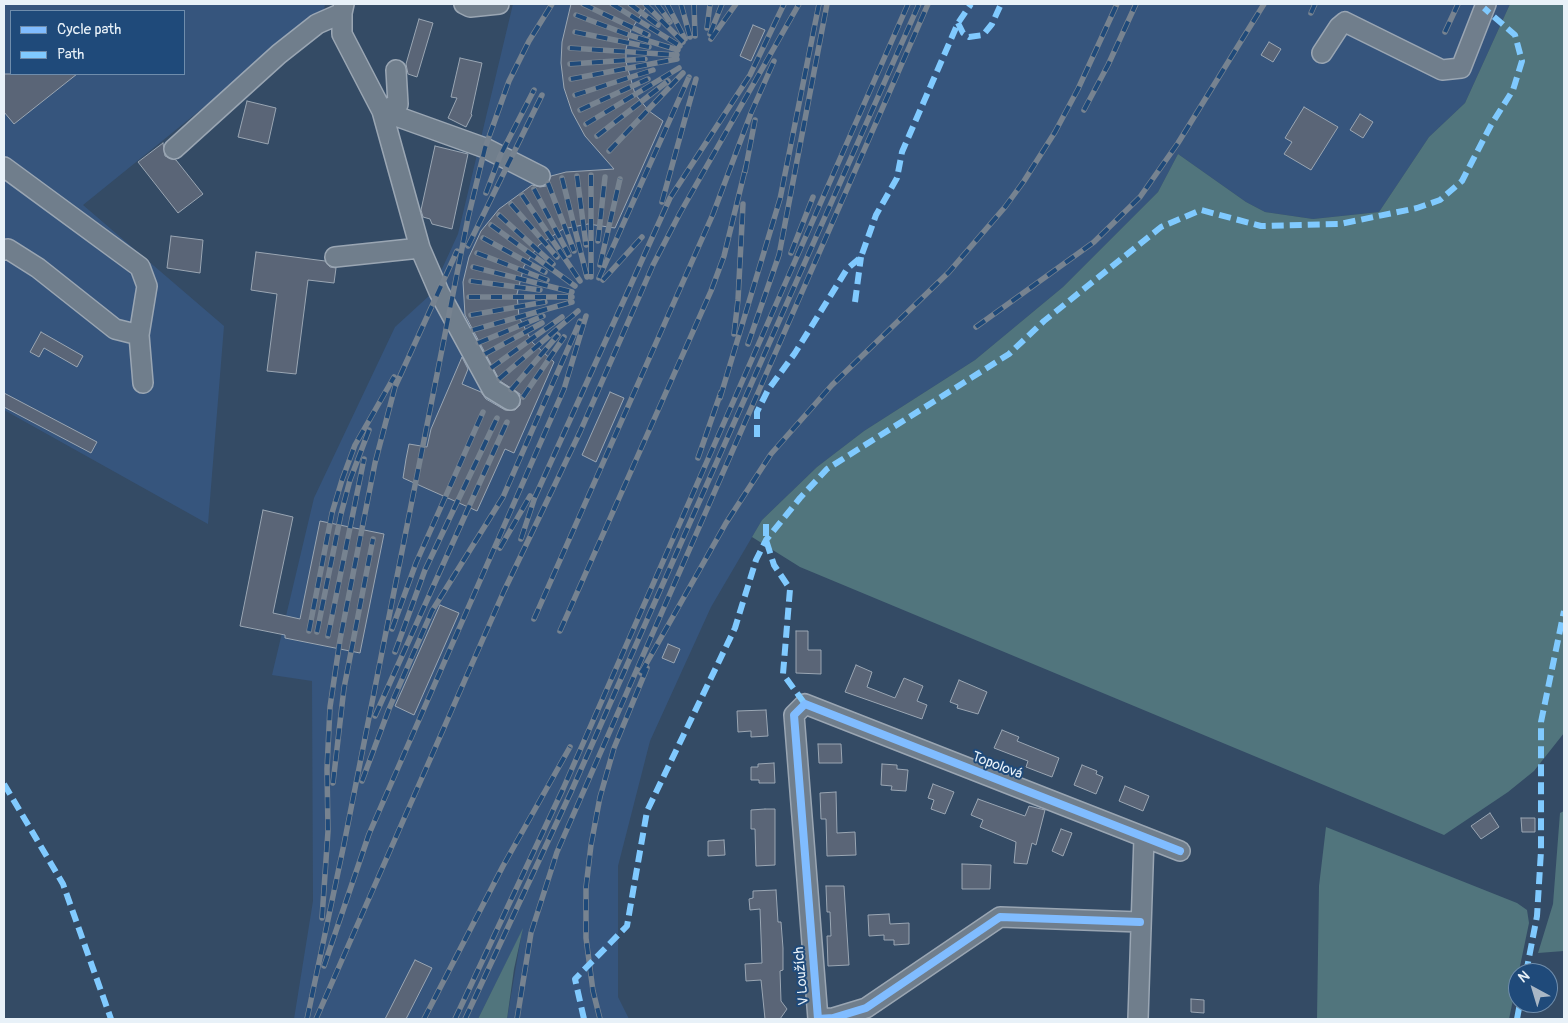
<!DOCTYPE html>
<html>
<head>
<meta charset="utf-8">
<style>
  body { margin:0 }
  #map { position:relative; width:1568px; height:1023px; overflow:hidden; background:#344b65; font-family:Pangolin,sans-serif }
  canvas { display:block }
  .frame { position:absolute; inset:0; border:5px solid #e8f1f8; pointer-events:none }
  .legend { position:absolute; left:10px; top:10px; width:175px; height:65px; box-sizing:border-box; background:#1f4a7a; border:1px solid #6f8dac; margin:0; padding:6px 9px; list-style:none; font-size:15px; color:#e8f1f8 }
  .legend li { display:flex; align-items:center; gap:10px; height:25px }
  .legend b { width:25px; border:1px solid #6f8dac }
  .north { position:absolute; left:1508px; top:963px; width:50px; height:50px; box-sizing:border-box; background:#1f4a7a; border:1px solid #6f8dac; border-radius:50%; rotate:321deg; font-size:14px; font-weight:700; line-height:20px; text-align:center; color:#e8f1f8 }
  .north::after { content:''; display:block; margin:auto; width:18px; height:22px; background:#a9b7c5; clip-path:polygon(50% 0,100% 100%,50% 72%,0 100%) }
</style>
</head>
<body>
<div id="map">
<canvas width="1568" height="1023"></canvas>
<div class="frame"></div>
<ul class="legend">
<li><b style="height:6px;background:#80bcff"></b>Cycle path</li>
<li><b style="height:6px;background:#80caff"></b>Path</li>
</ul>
<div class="north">N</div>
</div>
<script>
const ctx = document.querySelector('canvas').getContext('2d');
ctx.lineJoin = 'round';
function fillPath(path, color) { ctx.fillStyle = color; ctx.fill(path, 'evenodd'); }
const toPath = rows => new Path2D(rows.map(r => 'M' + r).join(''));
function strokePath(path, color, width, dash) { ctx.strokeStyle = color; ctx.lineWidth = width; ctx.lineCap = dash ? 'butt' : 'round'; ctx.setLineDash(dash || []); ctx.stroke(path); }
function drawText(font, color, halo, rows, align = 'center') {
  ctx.font = font + ' Pangolin,sans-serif'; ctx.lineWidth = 4; ctx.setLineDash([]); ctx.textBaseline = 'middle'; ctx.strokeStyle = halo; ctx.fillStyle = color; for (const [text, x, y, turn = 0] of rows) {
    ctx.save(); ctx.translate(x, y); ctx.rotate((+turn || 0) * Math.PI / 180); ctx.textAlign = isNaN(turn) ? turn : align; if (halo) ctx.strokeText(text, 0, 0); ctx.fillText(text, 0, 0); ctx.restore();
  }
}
fillPath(toPath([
  [4,4,325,4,324,10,83,205,224,326,208,524,4,410],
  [11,11,184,11,184,74,11,74],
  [513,4,1510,4,1465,103,1429,137,1379,212,1313,219,1265,212,1246,202,1178,154,1158,192,1063,287,975,360,864,431,817,467,762,520,711,607,650,741,618,866,618,997,629,1019,507,1019,522,931,478,1019,294,1019,313,901,312,681,272,675,314,498,395,327,430,295,458,234]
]), '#36557d');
fillPath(toPath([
  [1510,4,1564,4,1564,733,1534,771,1508,792,1444,835,800,567,752,537,762,520,817,467,864,431,975,360,1063,287,1158,192,1178,154,1246,202,1265,212,1313,219,1379,212,1429,137,1465,103],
  [1564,811,1564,951,1538,953,1553,904,1560,813],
  [1326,827,1517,903,1527,910,1529,923,1509,1019,1317,1019,1319,886],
  [523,928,514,969,507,1019,478,1019]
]), '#51757d');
const building = toPath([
  [571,4,648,4,631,30,626,49,626,62,635,94,649,111,663,121,615,228,588,224,563,229,539,245,524,266,517,294,519,317,532,342,554,362,514,453,505,449,477,511,403,478,406,459,409,444,427,447,431,429,462,357,468,369,462,384,481,392,486,399,505,410,515,410,520,405,520,394,500,381,465,315,463,282,469,257,481,231,499,209,532,185,540,187,546,186,551,176,566,172,614,169,585,136,572,112,564,88,561,63,562,42,571,4],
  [419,19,433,23,417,77,408,74,406,64,419,19],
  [753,25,765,30,751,61,740,56,753,25],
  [1269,42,1281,49,1273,62,1261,55,1269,42],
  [460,58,482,63,471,114,472,115,466,127,448,118,457,98,451,97,460,58],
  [4,74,77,74,14,124,4,112,4,74],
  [247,101,276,108,268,144,238,137,247,101],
  [1304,107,1338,127,1311,170,1284,154,1292,142,1285,138,1304,107],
  [1360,114,1373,122,1363,138,1350,130,1360,114],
  [163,143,165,156,176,160,203,194,178,213,138,162,163,143],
  [435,146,468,154,452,229,432,224,430,219,423,217,421,210,435,146],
  [171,236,203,240,200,273,167,268,171,236],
  [256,252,325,261,330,267,336,268,334,283,308,280,296,374,267,371,277,294,251,290,256,252],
  [41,332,83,356,77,367,44,348,39,357,30,352,41,332],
  [610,392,624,398,596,462,582,455,610,392],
  [4,393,97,442,91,453,4,407,4,393],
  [263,510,293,517,273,613,300,619,320,521,384,534,360,653,285,638,285,635,240,626,263,510],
  [440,605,459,613,414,715,395,706,440,605],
  [796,631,808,631,808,650,821,650,821,674,796,673,796,631],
  [668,644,680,649,674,663,662,658,668,644],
  [856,665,872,672,867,687,895,698,904,678,923,686,917,701,927,705,922,719,845,692,856,665],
  [959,680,987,692,978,714,957,708,958,705,950,702,959,680],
  [766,710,768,736,751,737,751,731,738,732,737,711,766,710],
  [1002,730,1019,737,1017,741,1059,758,1052,777,1026,767,1028,761,994,748,1002,730],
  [818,744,841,744,842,763,819,763,818,744],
  [774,763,775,783,759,783,759,780,751,780,751,767,758,767,758,764,774,763],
  [882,764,897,765,897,769,908,770,906,791,891,790,892,786,881,785,882,764],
  [1082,765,1097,771,1096,774,1103,777,1096,794,1074,785,1082,765],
  [933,784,954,792,945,814,931,809,934,800,928,798,933,784],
  [1125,786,1149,796,1143,811,1119,801,1125,786],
  [836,792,837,833,855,832,856,855,827,856,826,819,821,819,820,793,836,792],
  [978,799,1025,816,1029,806,1045,810,1036,845,1032,843,1027,864,1014,863,1016,842,980,827,983,820,971,815,978,799],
  [765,809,775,809,775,865,756,866,755,829,751,829,751,810,765,809],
  [1490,813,1499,827,1481,839,1471,826,1490,813],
  [1521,818,1535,818,1535,832,1522,832,1521,818],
  [1061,829,1072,833,1063,856,1052,851,1061,829],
  [724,840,725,855,708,856,708,841,724,840],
  [962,864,991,865,990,889,962,889,962,864],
  [826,886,844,886,849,965,828,966,827,936,831,936,830,912,827,912,826,886],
  [776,890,778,922,781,922,783,948,783,970,780,971,781,1001,787,1009,780,1019,765,1019,761,980,746,981,745,964,762,963,760,909,750,910,749,899,753,898,753,891,776,890],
  [889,914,890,924,909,923,909,944,894,945,894,940,884,940,884,935,869,936,868,915,889,914],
  [415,960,432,968,406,1019,385,1019,415,960],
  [1191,999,1204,1000,1204,1013,1191,1012,1191,999]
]);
fillPath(building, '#5a6577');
strokePath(building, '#9aa6b3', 1);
const minor = toPath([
  [464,4,470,7,499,4],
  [342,13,342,34,382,111,420,248,439,292,492,389,510,400],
  [1322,53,1339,27,1345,22,1442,70,1461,68,1486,4],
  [382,111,485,148,540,176],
  [382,111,398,104,396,70],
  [174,149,279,54,317,24,342,13,344,4],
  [4,167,140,267,147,286,139,335,143,383],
  [4,250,8,249,38,268,115,329,139,335],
  [335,257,420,248],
  [1140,922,1000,917,866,1008,833,1018,818,1019,794,715,805,704,1180,851],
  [1138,1019,1144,837]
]);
strokePath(minor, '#9aa6b3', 22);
strokePath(minor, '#707e8c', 19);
const rail = toPath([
  [583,4,648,35],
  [612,4,680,46],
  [630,4,658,25],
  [645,4,683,42],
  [657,4,670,22],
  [667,4,685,39],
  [681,4,690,37],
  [694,4,695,36],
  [1311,13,1315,4],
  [576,15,629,35,678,50],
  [707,28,710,4],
  [575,32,649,47],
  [1445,32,1458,4],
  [710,34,722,4],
  [711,39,736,4],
  [570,48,677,55],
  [570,64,645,59],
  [571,79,677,59],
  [575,95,653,70],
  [580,110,648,79],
  [1084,110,1108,65,1136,4],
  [586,124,679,68],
  [597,136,668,81],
  [609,151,683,73],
  [745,172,755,120],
  [591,175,591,277],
  [577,176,586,245],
  [562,178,587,277],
  [548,183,574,251],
  [534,189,569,255],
  [486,193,500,156,534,90],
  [522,195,580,281],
  [662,202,696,79],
  [511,204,557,257],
  [499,215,553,264],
  [491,225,575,286],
  [483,238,545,272],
  [598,241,605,177],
  [468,246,542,95],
  [477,253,547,280],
  [791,253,813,197],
  [600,265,620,179],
  [473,267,572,292],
  [599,278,689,77],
  [603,280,642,237],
  [471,281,540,290],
  [469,297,572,297],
  [471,315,545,302],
  [976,327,1094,242,1140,197,1178,143,1264,4],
  [473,330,572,302],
  [734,334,738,300,743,204],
  [478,343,543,316],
  [748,344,779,255,827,4],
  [485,354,542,323],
  [491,368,562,317],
  [499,379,578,311],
  [511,390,558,335],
  [523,397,564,337],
  [720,398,780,199,819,4],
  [698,458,721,392],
  [521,539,535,497,564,433,670,198,750,75,784,4],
  [500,548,530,496],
  [534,619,713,214,751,113,774,61],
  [392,629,416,563,483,412],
  [309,631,332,513,342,480,355,445,394,377],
  [560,631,711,291,724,256,746,166],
  [317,632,341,514,350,480,369,430],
  [328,636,364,459],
  [395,652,425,570,497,418],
  [641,673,726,523,771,454,832,385,949,272,1005,207,1024,181,1055,132,1078,89,1117,4],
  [375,716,507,422],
  [362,781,389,709,432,611,503,497,580,321],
  [333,783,344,688,373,539],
  [322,918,328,831,327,769,330,707,340,640,375,463,395,387,457,251],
  [324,966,369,834,564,389,586,316],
  [307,1019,344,844,468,218,485,148,509,81,529,41,552,4],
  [316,1019,504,591,580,432,653,265,680,213,799,4],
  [424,1019,503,866,570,747],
  [455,1019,563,789,908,4],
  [465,1019,571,792,919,4],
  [517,1019,531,933,557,852,928,4],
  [600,1019,593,991,586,938,586,887,591,845,600,797,614,748,647,668]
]);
strokePath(rail, '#778390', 5.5);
strokePath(rail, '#1f4a7a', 4, [11]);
strokePath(toPath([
  [958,23,963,33,969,37,983,35,992,24,1001,4],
  [855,302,861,257],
  [757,437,757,412,768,390,795,353,847,269,861,257,876,215,897,178,902,152,958,23,971,4],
  [766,524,766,540,774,565,790,589,783,674,805,704],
  [4,784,63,884,111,1019],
  [1526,973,1537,916,1541,851,1541,722,1564,611],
  [584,1019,575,979,627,926,647,811,735,628,756,560,766,540,800,498,827,469,1009,354,1044,321,1161,227,1201,210,1261,226,1340,224,1417,208,1440,200,1462,181,1491,125,1513,90,1522,61,1515,35,1484,8],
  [1517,1019,1520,1003]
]), '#80caff', 6, [12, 6]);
strokePath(toPath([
  [1140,922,1000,917,866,1008,833,1018,818,1019,794,715,805,704,1180,851]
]), '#80bcff', 8);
drawText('14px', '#e8f1f8', '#1f4a7a', [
  ["Topolová",997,766,21],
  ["V Loužích",802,976,-95]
]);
</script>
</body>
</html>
